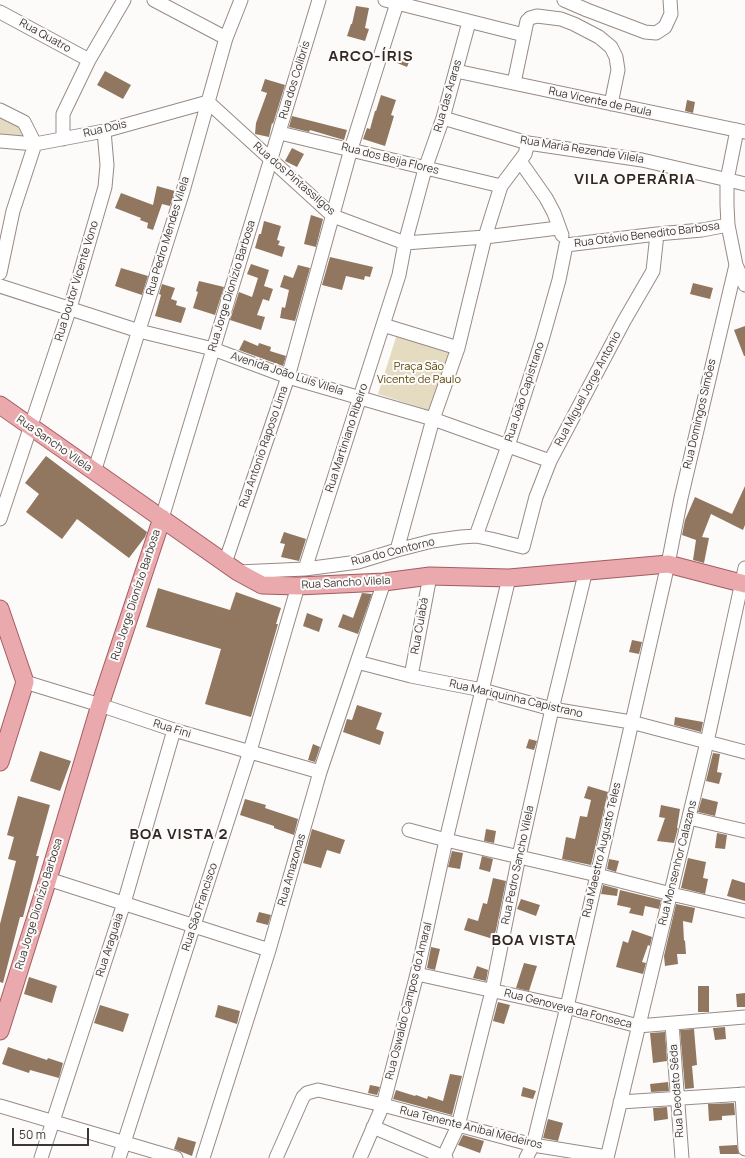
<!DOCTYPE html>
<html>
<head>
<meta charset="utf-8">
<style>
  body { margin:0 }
  #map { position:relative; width:745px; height:1158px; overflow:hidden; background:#fdfbfa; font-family:Manrope,sans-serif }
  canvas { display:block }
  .scale { position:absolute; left:12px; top:1128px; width:77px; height:18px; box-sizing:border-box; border:2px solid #3c3735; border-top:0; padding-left:5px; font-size:12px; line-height:14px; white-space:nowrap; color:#3c3735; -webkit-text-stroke:3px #fdfbfa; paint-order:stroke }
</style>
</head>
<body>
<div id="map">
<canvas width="745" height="1158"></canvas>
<div class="scale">50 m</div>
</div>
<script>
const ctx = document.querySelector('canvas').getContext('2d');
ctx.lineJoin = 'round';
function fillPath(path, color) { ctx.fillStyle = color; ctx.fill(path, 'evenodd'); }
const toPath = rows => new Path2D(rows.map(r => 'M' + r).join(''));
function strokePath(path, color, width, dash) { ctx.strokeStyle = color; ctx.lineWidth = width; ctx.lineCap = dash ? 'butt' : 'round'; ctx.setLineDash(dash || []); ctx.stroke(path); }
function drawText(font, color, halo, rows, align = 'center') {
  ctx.font = font + ' Manrope,sans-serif'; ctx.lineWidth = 4; ctx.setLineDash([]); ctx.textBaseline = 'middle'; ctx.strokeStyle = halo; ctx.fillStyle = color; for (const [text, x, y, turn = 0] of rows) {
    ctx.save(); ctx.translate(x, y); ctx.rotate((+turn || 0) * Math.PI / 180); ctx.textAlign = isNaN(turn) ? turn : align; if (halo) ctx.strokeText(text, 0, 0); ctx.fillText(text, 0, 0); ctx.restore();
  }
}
fillPath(toPath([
  [0,116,20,127,23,133,22,135,18,137,0,134],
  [397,334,459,353,440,414,378,394]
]), '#e5dbc1');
fillPath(toPath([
  [356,6,369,8,365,28,369,29,365,41,347,36,351,24,352,24],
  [394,50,411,57,407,67,390,60],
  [105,71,131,85,123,99,97,85],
  [265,79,285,85,273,124,272,123,269,137,255,134,256,123,267,93,261,91],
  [381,95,396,100,391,115,394,116,385,146,363,139,367,128,370,129,375,111,376,111],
  [687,100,695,102,693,113,685,111],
  [292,116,347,130,344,140,310,130,309,132,289,127],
  [292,148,304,154,297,167,285,161],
  [157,186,175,191,170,206,162,204,153,230,147,228,148,223,140,220,141,218,115,208,121,193,153,205],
  [311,215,323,219,316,247,304,244],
  [264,221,281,226,277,240,280,241,278,245,285,247,282,257,255,248,259,234,261,234],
  [330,257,373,267,370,277,365,276,364,280,346,276,342,290,322,285],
  [251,264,269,270,264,286,273,289,269,301,263,299,257,315,265,317,261,330,230,320,239,292,252,297,258,278,247,274],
  [298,265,310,268,295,321,280,318,282,307,285,308,289,290,280,287,284,275,293,278],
  [121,268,148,276,142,295,115,286],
  [199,281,224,287,215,315,193,308,198,292,196,291],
  [693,283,713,288,710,299,690,294],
  [162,284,175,288,171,299,177,301,176,305,186,308,181,323,155,316,161,295,159,294],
  [745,326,745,356,744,356,734,330],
  [244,340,258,346,259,343,271,347,270,351,286,356,283,366,239,350],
  [46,456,147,532,145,537,129,558,77,519,62,539,26,512,39,494,25,483],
  [745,486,745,525,743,530,711,514,702,537,709,538,704,563,693,560,696,540,682,535,685,520,695,497,732,514],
  [284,532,306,539,299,561,281,557,285,544,280,543],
  [158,588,230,610,236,592,281,608,276,624,278,624,251,717,205,704,221,649,146,627],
  [362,593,372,594,358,634,338,627,343,614,353,618],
  [307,613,323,619,319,632,303,626],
  [632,640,642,642,639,654,629,652],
  [357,705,382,713,376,729,384,732,380,745,343,732,347,719,352,720],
  [675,717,703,722,701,732,674,725],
  [529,739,537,741,534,750,526,748],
  [313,744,320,747,315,762,308,760],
  [40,751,71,761,60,791,30,781],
  [713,753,720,754,717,772,722,773,719,784,706,781],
  [588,786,608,792,591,865,562,859,566,837,575,839,580,816,587,817,591,800,584,798],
  [18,796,50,805,36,856,39,856,23,917,20,917,3,983,0,982,0,924,16,861,8,859,14,837,7,835],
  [702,798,718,802,715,816,698,812],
  [245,799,266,805,265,808,298,819,294,835,274,828,274,826,240,815],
  [661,805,680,809,677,828,678,828,674,843,657,841,665,818,659,817],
  [312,829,345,840,340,854,327,850,321,868,303,863],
  [486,829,496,831,494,843,484,841],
  [717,833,727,835,725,849,715,848],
  [452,851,463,853,460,869,448,867],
  [482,856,493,859,490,872,479,869],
  [688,858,706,862,703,878,708,879,705,894,681,888],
  [609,859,619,861,616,872,607,869],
  [493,878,506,881,496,930,493,939,464,930,468,918,478,921,483,903,487,904],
  [732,879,745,883,745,901,727,896],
  [603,885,618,889,617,896,601,894],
  [620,890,661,900,659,909,645,906,643,916,629,913,631,908,617,905],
  [521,899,540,905,536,916,517,909],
  [676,904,695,908,692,923,683,921,684,941,685,940,686,954,677,954,678,964,665,966,664,956],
  [259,912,271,915,268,925,256,922],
  [632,930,652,937,650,946,648,945,642,962,646,963,643,974,616,967,623,941,628,943],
  [431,947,440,949,435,970,427,968],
  [524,963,537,966,529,991,516,988],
  [477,966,488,970,486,981,473,978],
  [29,977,57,986,52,1003,24,994],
  [698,986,709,986,709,1012,698,1012],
  [745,993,745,1007,737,1007,736,994],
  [498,1002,510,1005,504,1024,493,1021],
  [100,1005,129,1014,123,1032,94,1023],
  [218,1005,240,1011,237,1024,215,1017],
  [725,1027,726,1039,715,1040,713,1028],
  [694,1029,697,1065,692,1066,694,1088,685,1089,680,1030],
  [665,1032,667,1061,653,1063,650,1033],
  [8,1047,47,1060,48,1058,63,1063,59,1078,30,1070,29,1073,2,1064],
  [450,1074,462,1076,452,1115,393,1099,396,1090,415,1096,416,1095,427,1099,428,1096,443,1101],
  [668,1082,669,1091,651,1092,650,1084],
  [370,1085,380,1087,377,1095,368,1093],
  [523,1087,536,1091,533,1099,521,1096],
  [734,1103,735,1115,722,1116,722,1120,709,1121,708,1104],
  [667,1107,668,1119,654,1121,653,1108],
  [548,1119,563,1123,558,1141,543,1138],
  [463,1135,484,1141,480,1153,458,1145],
  [178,1137,196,1142,192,1156,174,1149],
  [737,1145,739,1154,720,1154,719,1146]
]), '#91775f');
const minor = toPath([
  [154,0,226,38],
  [385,0,524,35],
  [564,0,587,10,645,32,656,33,665,27,671,14,670,0],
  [0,12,89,60],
  [456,71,745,132],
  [514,83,527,21,530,18,537,16,561,19,574,24,599,37,611,47,616,57,618,70,611,104],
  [0,110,24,122,35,144,13,211,0,273],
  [443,118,528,143,642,160,745,184],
  [737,130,727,180,727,205,728,225,736,265,745,285],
  [280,133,501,186],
  [63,139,63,114,89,60,124,0],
  [0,141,35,144,104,131,208,102,333,216,405,243,485,237,558,228],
  [520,161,546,198,554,213,562,235],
  [566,245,657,234,702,230,728,225],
  [0,286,139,331,213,349,288,377,433,419,550,461],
  [383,325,458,348],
  [94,472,183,191,226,38,241,0],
  [162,518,319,0],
  [0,519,70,308,105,187,107,165,104,131],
  [476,536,508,446,542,340,559,280,566,245],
  [397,550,433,419,458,348,485,237,501,186,525,154,528,143],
  [225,563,288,377,351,149,398,0],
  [305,569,399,275,405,243,425,169,443,118,469,22],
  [238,572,305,569,358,562,397,550,432,541,461,537,476,536,491,539,523,547,536,497,550,461,624,321,653,271,657,234],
  [357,662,411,676,482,690,552,709,631,722,745,752],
  [411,676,430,576],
  [25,682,100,705,174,730,320,772],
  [689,818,745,831],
  [409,830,446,840,597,875,671,894,745,911],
  [48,879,269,950],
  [417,974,567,1007,638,1026,745,1017],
  [672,1024,682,1158],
  [742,1094,745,1149],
  [620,1102,745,1094],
  [0,1106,176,1158],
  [373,1127,446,1158],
  [41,1158,124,903,174,730],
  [119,1158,250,751,298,586],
  [203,1158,269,950,320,772,384,582],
  [276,1158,303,1097,307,1093,318,1090,383,1105,533,1145,607,1157],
  [360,1158,383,1105,417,974,446,840,509,578],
  [443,1158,458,1126,492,991,519,856,552,709,586,570],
  [526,1158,533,1145,567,1007,668,564,681,498,736,265],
  [607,1158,707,742,745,568]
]);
const major = toPath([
  [0,405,238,572,262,585,298,586,384,582,430,576,509,578,668,564,745,584],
  [0,609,25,682,0,762],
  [0,1031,48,879,100,705,162,518]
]);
strokePath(minor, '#978b86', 15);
strokePath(major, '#a35c60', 19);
strokePath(minor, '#fff', 13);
strokePath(major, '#e9a9ad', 17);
drawText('11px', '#3c3735', '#fdfbfa', [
  ["Rua Quatro",45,36,29],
  ["Rua dos Colibrís",295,80,-73],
  ["Rua das Araras",448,96,-74],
  ["Rua Vicente de Paula",600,102,12],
  ["Rua Dois",105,129,-13],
  ["Rua Maria Rezende Vilela",582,150,9],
  ["Rua dos Beija Flores",390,159,14],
  ["Rua dos Pintassilgos",294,179,41],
  ["Rua Otávio Benedito Barbosa",647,235,-7],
  ["Rua Pedro Mendes Vilela",168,236,-73],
  ["Rua Doutor Vicente Vono",77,281,-73],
  ["Rua Jorge Dionízio Barbosa",232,286,-73],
  ["Avenida João Luís Vilela",287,374,18],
  ["Rua Miguel Jorge Antonio",588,389,-62],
  ["Rua João Capistrano",525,392,-72],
  ["Rua Domingos Simões",700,414,-77],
  ["Rua Martiniano Ribeiro",347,438,-72],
  ["Rua Sancho Vilela",54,444,35],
  ["Rua Antonio Raposo Lima",264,447,-71],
  ["Rua do Contorno",393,552,-14],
  ["Rua Sancho Vilela",346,583,-3],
  ["Rua Jorge Dionízio Barbosa",136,595,-72],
  ["Rua Cuiabá",420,626,-80],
  ["Rua Mariquinha Capistrano",516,699,13],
  ["Rua Fini",172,729,17],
  ["Rua Maestro Augusto Teles",602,850,-77],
  ["Rua Monsenhor Calazans",678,863,-76],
  ["Rua Pedro Sancho Vilela",518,865,-78],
  ["Rua Amazonas",292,870,-74],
  ["Rua Jorge Dionízio Barbosa",39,904,-73],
  ["Rua São Francisco",200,907,-72],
  ["Rua Araguaia",110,945,-72],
  ["Rua Oswaldo Campos do Amaral",409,1001,-76],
  ["Rua Genoveva da Fonseca",568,1009,14],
  ["Rua Deodato Sêda",677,1091,-94],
  ["Rua Tenente Aníbal Medeiros",471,1128,14]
]);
drawText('11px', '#594508', '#fdfbfa', [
  ["Praça São",419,367],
  ["Vicente de Paulo",419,380]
]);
ctx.letterSpacing = '1px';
drawText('bold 15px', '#312724', '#fdfbfa', [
  ["ARCO-ÍRIS",371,57],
  ["VILA OPERÁRIA",635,180],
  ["BOA VISTA 2",179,835],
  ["BOA VISTA",534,941]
]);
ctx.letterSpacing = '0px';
</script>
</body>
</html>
